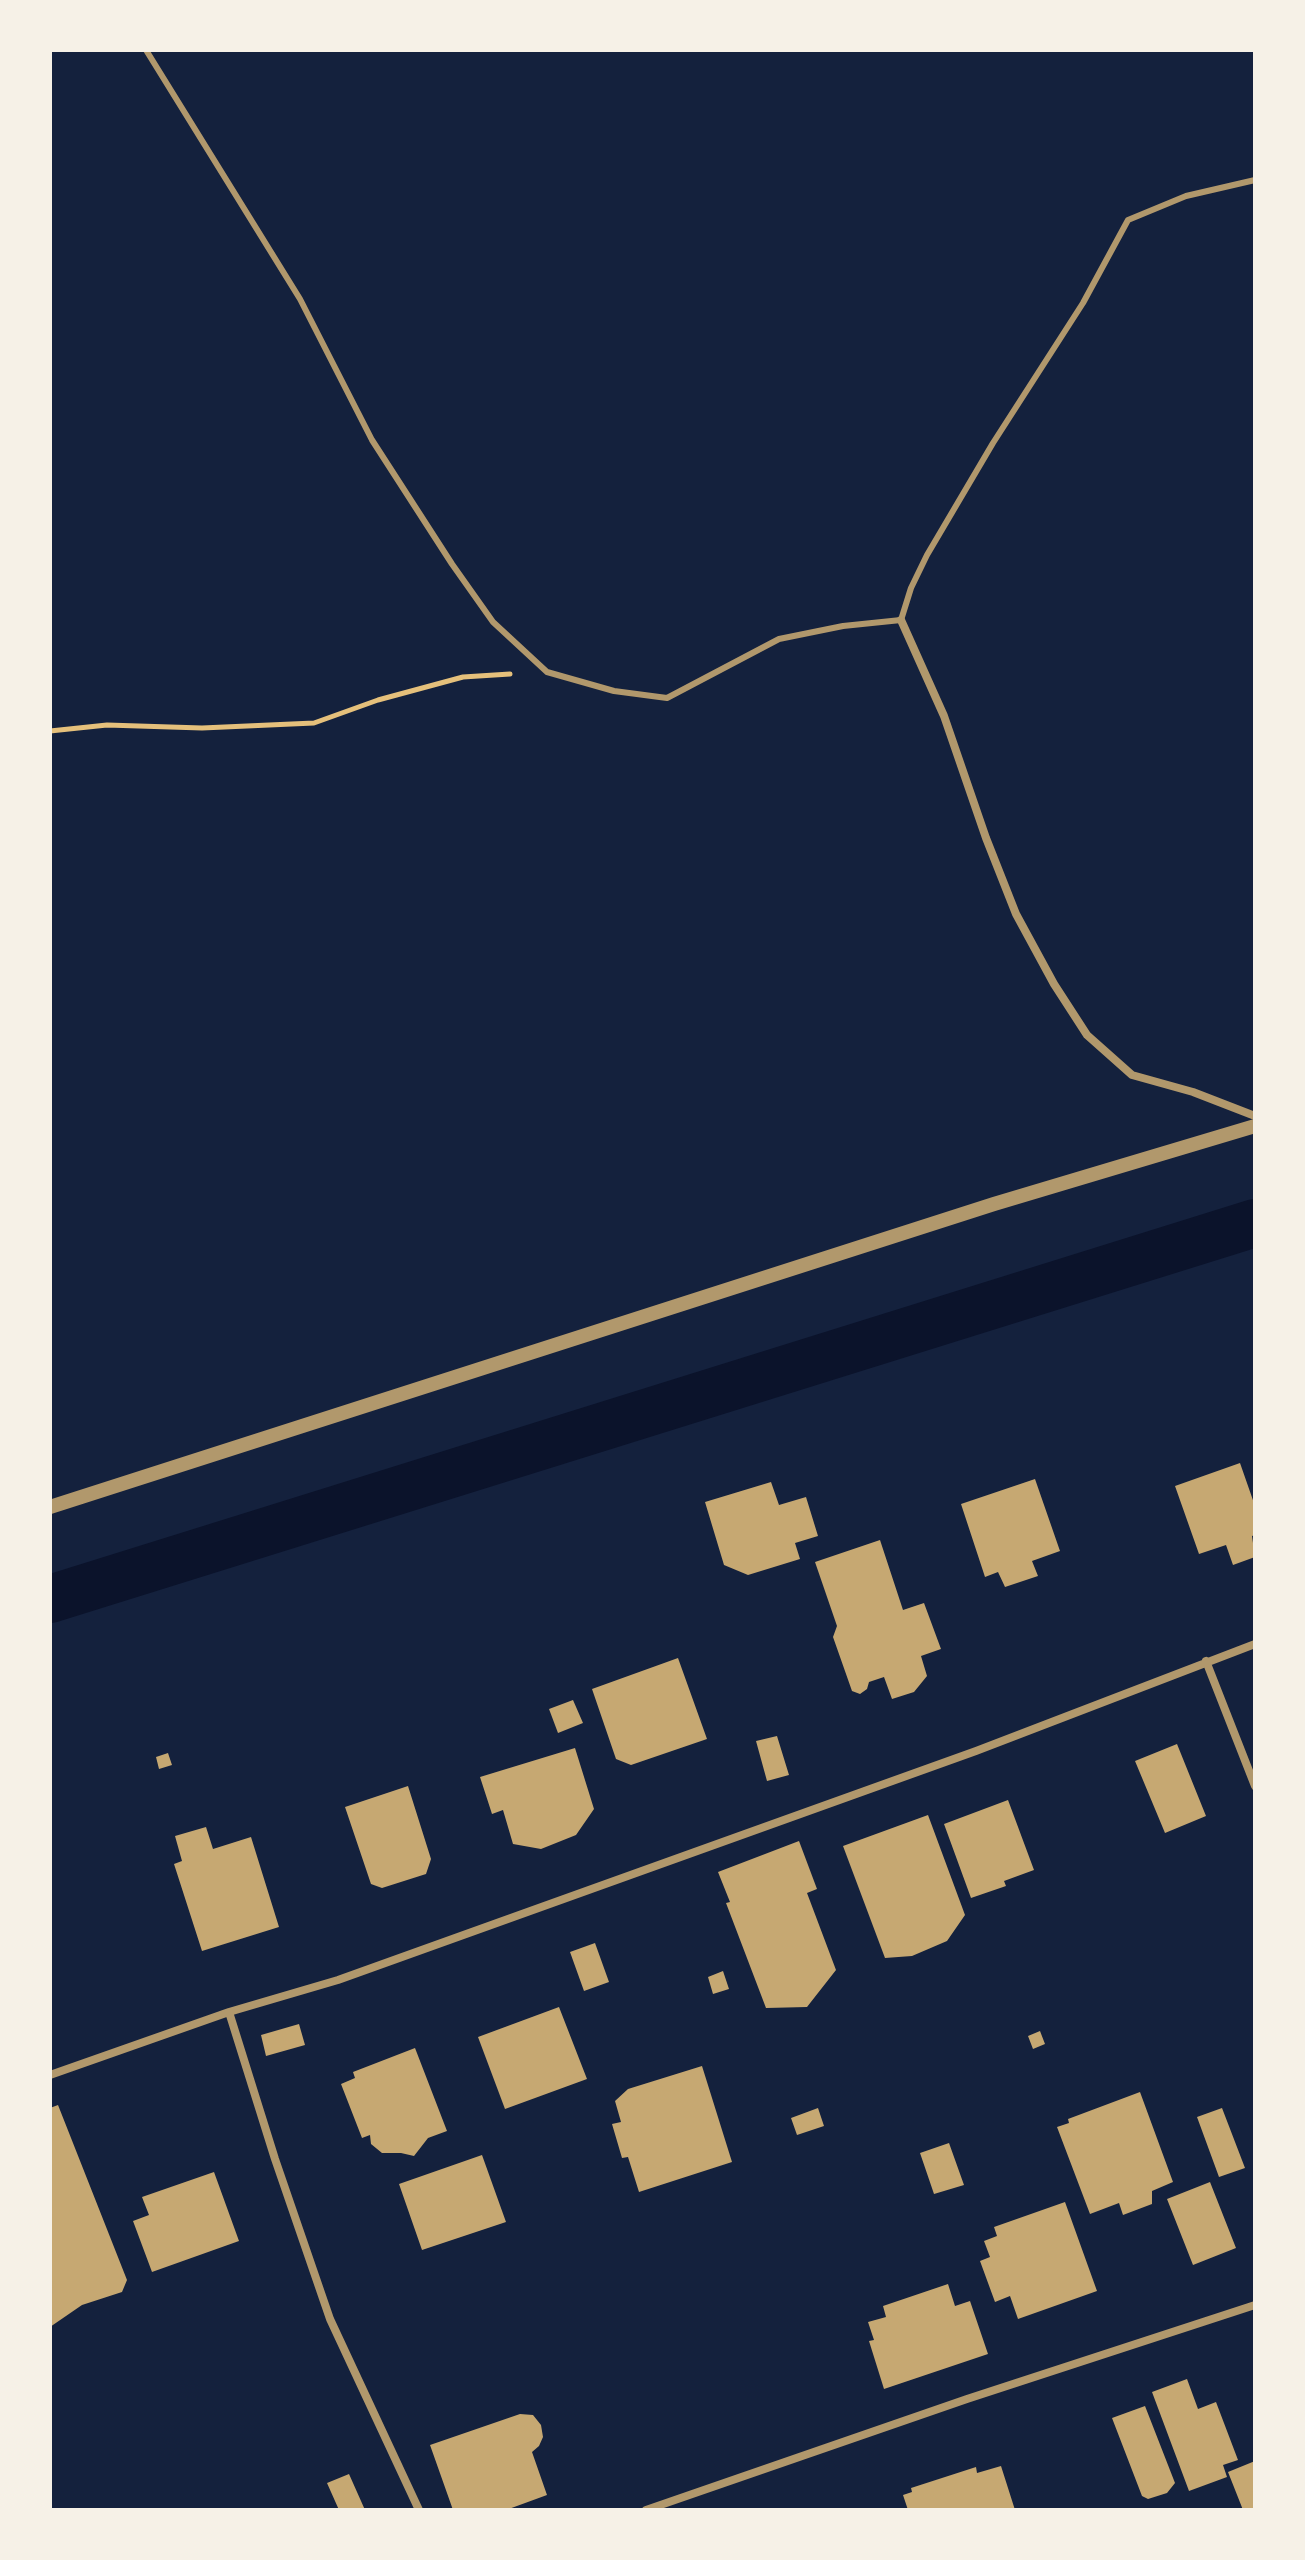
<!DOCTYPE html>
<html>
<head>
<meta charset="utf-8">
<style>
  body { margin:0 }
  #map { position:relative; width:1305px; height:2560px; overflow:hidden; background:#14213d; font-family:"Open Sans",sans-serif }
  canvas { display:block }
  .frame { position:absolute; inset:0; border:52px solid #f6f1e7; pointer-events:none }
</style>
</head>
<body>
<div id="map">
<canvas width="1305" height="2560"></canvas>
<div class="frame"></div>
</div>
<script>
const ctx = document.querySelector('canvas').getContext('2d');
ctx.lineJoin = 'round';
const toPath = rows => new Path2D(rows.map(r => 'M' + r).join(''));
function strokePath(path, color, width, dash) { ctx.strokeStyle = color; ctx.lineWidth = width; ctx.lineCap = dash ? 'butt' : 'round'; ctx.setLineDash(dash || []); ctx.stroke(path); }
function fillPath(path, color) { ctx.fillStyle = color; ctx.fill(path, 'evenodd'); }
strokePath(toPath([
  [50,1599,1255,1223]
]), '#0b132b', 48);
fillPath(toPath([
  [1240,1463,1255,1506,1255,1535,1252,1536,1255,1557,1233,1565,1226,1545,1199,1554,1175,1486],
  [1035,1479,1060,1551,1032,1561,1038,1576,1005,1587,998,1572,985,1577,961,1504],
  [771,1482,779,1505,806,1497,818,1536,795,1543,800,1559,748,1575,724,1565,705,1502],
  [880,1540,903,1610,924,1603,941,1649,921,1656,927,1676,914,1692,892,1699,884,1677,869,1682,867,1689,860,1694,852,1691,833,1637,837,1626,815,1562],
  [678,1658,707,1739,631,1765,616,1759,592,1689],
  [573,1700,583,1723,558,1733,549,1709],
  [777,1736,789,1775,767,1781,756,1741],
  [1177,1744,1206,1816,1165,1833,1135,1761],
  [575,1748,594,1809,576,1835,541,1849,513,1844,503,1810,492,1814,480,1777],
  [168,1753,172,1765,159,1769,156,1757],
  [408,1786,431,1859,426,1874,382,1888,371,1884,345,1807],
  [1008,1800,1034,1870,1004,1881,1006,1886,971,1898,944,1824],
  [928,1815,965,1915,947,1941,912,1956,885,1958,843,1846],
  [206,1827,213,1849,251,1837,279,1927,202,1951,174,1864,182,1861,175,1836],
  [799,1841,817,1889,807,1893,836,1970,807,2007,766,2008,726,1903,730,1902,718,1872],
  [595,1943,609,1982,584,1991,570,1952],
  [723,1971,729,1989,713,1994,708,1977],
  [559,2007,587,2079,505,2109,478,2037],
  [299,2024,305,2045,266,2056,261,2035],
  [1040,2031,1045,2044,1033,2049,1028,2036],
  [415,2048,447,2131,428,2138,414,2156,401,2153,382,2153,371,2144,370,2135,362,2138,341,2084,355,2078,353,2072],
  [702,2066,732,2162,639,2192,628,2157,622,2158,612,2124,621,2122,615,2101,628,2089],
  [1140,2092,1173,2182,1152,2191,1152,2204,1123,2215,1119,2203,1090,2214,1057,2127,1069,2123,1068,2119],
  [58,2105,127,2280,122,2292,82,2305,50,2327,50,2108],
  [818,2108,824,2126,797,2135,791,2118],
  [1222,2108,1245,2168,1219,2177,1197,2117],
  [949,2143,964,2185,934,2194,920,2153],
  [482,2155,506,2222,422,2250,399,2184],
  [214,2172,239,2241,152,2272,133,2221,149,2215,142,2197],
  [1210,2182,1236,2248,1193,2265,1167,2199],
  [1065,2202,1097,2291,1018,2319,1010,2296,995,2302,980,2261,990,2257,984,2241,997,2236,994,2227],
  [948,2284,955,2306,970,2301,988,2354,884,2389,869,2341,874,2340,868,2322,886,2317,883,2306],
  [1187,2379,1198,2409,1216,2402,1238,2460,1223,2465,1227,2477,1189,2491,1152,2392],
  [1145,2406,1175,2483,1167,2493,1148,2499,1142,2496,1112,2418],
  [520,2414,533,2415,541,2425,543,2437,539,2446,532,2452,547,2495,506,2510,453,2510,430,2445],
  [1255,2461,1255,2510,1243,2510,1228,2472],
  [1001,2466,1015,2510,908,2510,903,2495,912,2492,911,2488,976,2467,977,2473],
  [349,2474,365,2510,339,2510,327,2483]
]), '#c6a872');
strokePath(toPath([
  [50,731,107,725,202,728,314,723,378,700,463,677,510,674]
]), '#e5c07b', 5);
strokePath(toPath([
  [146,50,300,299,372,440,452,564,493,622,547,672,614,691,667,698,779,639,843,626,901,620,911,588,927,555,993,443,1083,303,1128,220,1186,196,1255,180]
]), '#b1986c', 6);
strokePath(toPath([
  [901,620,944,716,986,838,1016,914,1054,984,1087,1035,1132,1075,1193,1092,1255,1116],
  [1206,1661,1255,1786],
  [229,2012,275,2159,330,2319,419,2510],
  [50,2075,229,2012,338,1980,976,1751,1255,1644],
  [646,2510,967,2399,1255,2305]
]), '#b1986c', 8);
strokePath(toPath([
  [50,1507,994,1204,1255,1126]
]), '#b1986c', 14);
</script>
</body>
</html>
